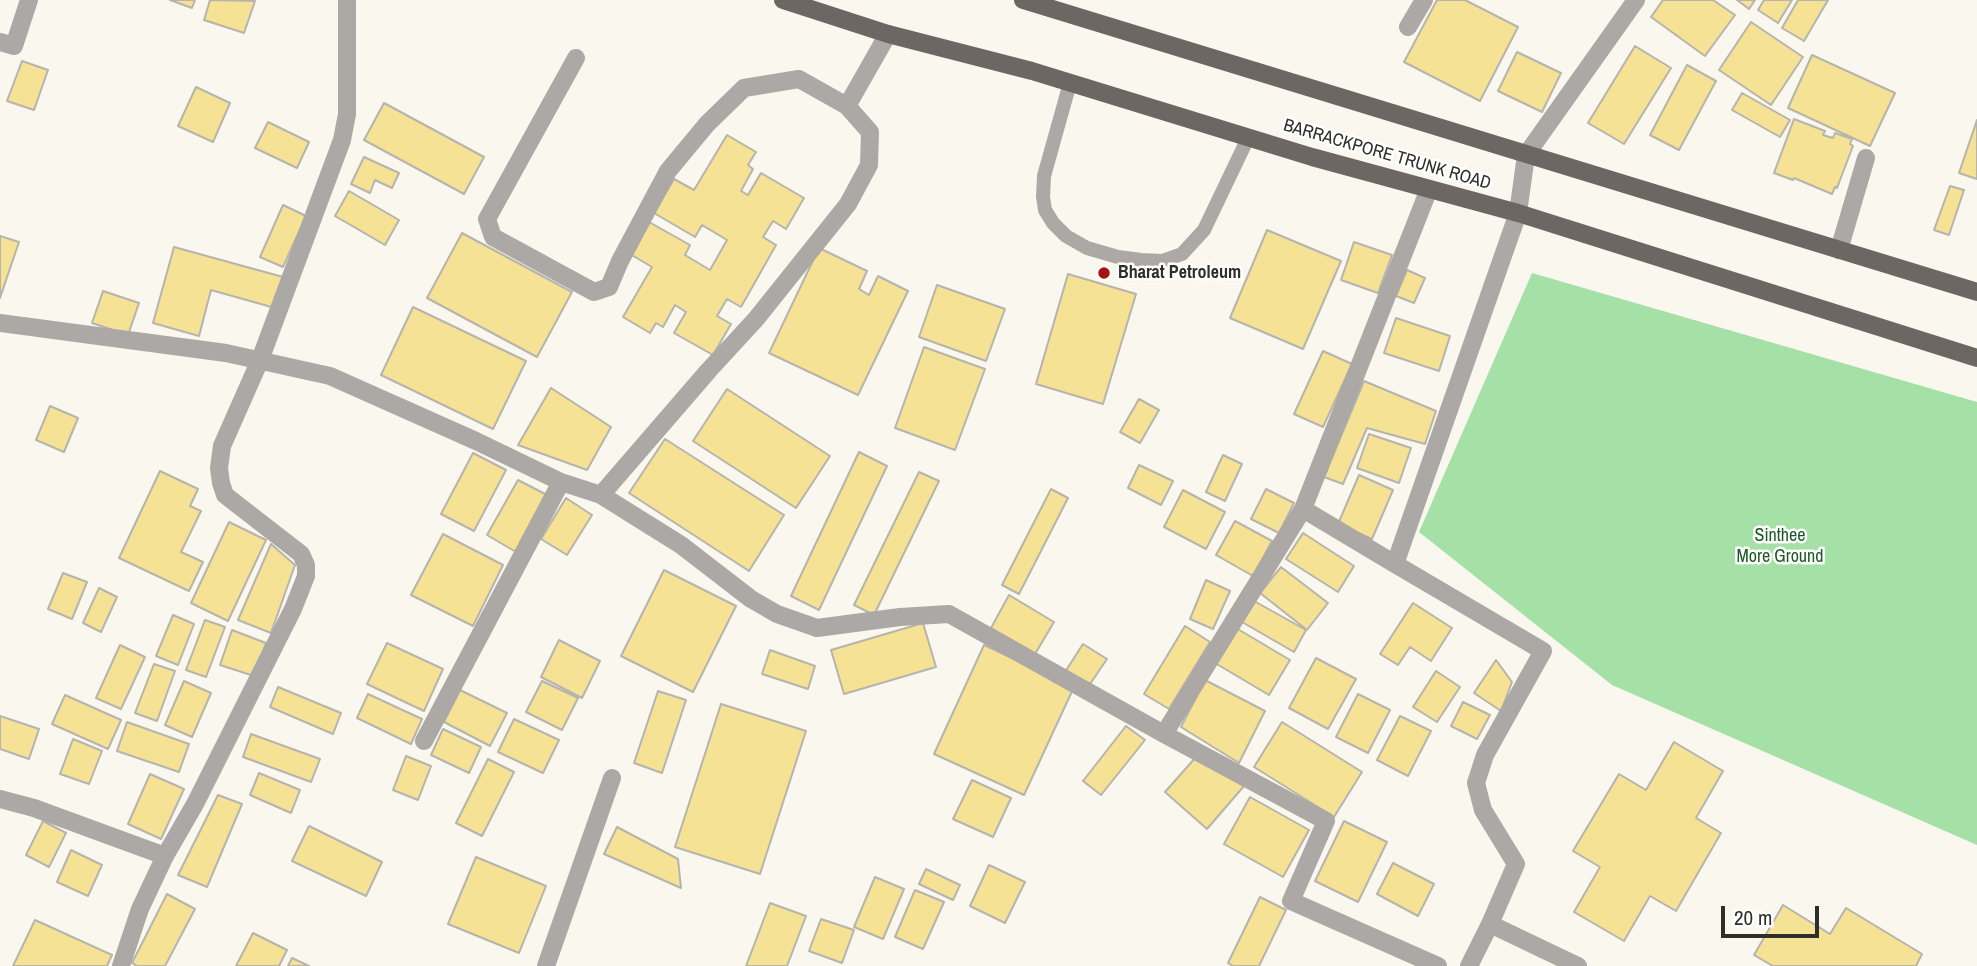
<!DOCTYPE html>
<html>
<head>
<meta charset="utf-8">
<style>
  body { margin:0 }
  #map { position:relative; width:1977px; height:966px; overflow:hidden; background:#f9f7ee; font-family:"Archivo Narrow",sans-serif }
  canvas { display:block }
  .scale { position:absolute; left:1721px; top:906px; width:98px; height:32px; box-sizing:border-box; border:4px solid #2e2e2b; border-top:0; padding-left:9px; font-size:21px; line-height:24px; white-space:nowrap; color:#2e2e2b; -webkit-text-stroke:5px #fff; paint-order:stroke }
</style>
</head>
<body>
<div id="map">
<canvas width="1977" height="966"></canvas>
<div class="scale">20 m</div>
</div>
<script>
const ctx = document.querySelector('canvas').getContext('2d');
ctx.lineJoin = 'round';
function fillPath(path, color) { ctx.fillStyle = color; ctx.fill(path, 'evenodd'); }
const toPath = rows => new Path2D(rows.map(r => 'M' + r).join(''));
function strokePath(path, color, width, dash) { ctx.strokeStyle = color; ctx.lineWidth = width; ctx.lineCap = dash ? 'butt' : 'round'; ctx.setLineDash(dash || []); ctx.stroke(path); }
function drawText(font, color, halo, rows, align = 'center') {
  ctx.font = font + ' "Archivo Narrow",sans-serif'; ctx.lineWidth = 5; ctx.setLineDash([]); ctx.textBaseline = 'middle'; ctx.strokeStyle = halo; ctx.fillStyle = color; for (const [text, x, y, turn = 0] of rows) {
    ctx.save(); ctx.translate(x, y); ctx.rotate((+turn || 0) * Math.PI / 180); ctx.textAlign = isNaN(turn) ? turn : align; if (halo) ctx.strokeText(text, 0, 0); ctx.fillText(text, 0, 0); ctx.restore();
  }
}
fillPath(toPath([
  [1532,273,1977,402,1977,845,1612,685,1419,532]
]), '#a5e0a7');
const building = toPath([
  [170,0,195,0,192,8,170,0],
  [210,0,255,1,244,33,204,20,210,0],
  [1437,0,1465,0,1518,27,1480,101,1404,62,1437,0],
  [1663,0,1713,0,1735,15,1705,56,1651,17,1663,0],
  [1737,0,1755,0,1749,9,1737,0],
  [1764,0,1792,0,1778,23,1758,10,1764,0],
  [1798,0,1828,0,1804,41,1782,28,1798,0],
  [1751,22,1803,57,1771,105,1719,70,1751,22],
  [1635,46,1671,68,1624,144,1588,123,1635,46],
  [1517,52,1561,73,1542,112,1498,91,1517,52],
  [1812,55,1895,93,1870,146,1788,108,1812,55],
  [22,61,48,70,34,110,7,101,22,61],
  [1687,65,1716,81,1679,150,1650,135,1687,65],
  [196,87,230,103,213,142,178,126,196,87],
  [1742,93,1790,120,1780,137,1732,110,1742,93],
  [384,103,484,157,464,194,364,140,384,103],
  [1794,119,1825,131,1823,135,1833,138,1835,133,1852,139,1850,144,1853,146,1837,188,1835,187,1832,194,1794,178,1793,180,1774,173,1794,119],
  [1977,120,1977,179,1959,173,1977,120],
  [268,122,309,142,297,168,255,148,268,122],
  [727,135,756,152,748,165,753,169,741,191,748,195,761,173,804,198,786,229,773,221,763,237,776,245,741,307,727,299,717,316,731,324,713,355,674,333,686,312,675,305,663,327,656,323,650,333,623,317,652,267,630,254,649,222,690,245,685,255,710,270,727,240,702,225,695,237,654,213,674,179,694,190,727,135],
  [364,157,399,173,392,188,375,180,370,193,351,184,364,157],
  [1950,186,1964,190,1949,235,1934,230,1950,186],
  [349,191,399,220,385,245,335,216,349,191],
  [283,205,306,216,283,267,260,257,283,205],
  [1267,230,1341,261,1303,349,1230,318,1267,230],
  [462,233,572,292,537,357,427,298,462,233],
  [0,236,19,242,0,298,0,236],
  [1354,242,1392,255,1378,293,1341,280,1354,242],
  [174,247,283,277,275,308,211,290,199,336,153,323,174,247],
  [819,248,867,271,859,289,869,295,878,276,908,291,858,395,769,353,819,248],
  [1407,270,1425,278,1414,303,1396,296,1407,270],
  [1068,274,1136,294,1103,404,1036,384,1068,274],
  [937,285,1005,309,986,361,919,337,937,285],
  [103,291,139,303,128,335,92,323,103,291],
  [413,307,526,361,493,429,381,375,413,307],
  [1396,318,1450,336,1439,371,1384,353,1396,318],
  [924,347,985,369,955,450,895,428,924,347],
  [1323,351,1352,364,1323,427,1294,414,1323,351],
  [1364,381,1436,411,1425,444,1367,428,1343,484,1324,477,1364,381],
  [551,388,611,427,587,470,518,445,551,388],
  [727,389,830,456,796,508,693,441,727,389],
  [1139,399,1159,410,1140,443,1120,432,1139,399],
  [50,406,78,418,64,452,36,440,50,406],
  [1369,434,1411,448,1399,483,1357,468,1369,434],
  [665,439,784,515,749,571,629,493,665,439],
  [859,452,887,466,819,610,791,596,859,452],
  [473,453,506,470,474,531,441,514,473,453],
  [1223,455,1242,464,1225,501,1206,492,1223,455],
  [1139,465,1173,481,1161,505,1128,488,1139,465],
  [160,471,198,489,190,506,201,511,181,552,203,562,189,591,119,558,160,471],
  [919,472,939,481,874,615,854,605,919,472],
  [1359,475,1393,490,1372,539,1338,524,1359,475],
  [518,480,547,495,516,552,487,535,518,480],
  [1051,489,1068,498,1019,594,1002,585,1051,489],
  [1266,489,1294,503,1279,533,1251,519,1266,489],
  [1183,490,1225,512,1206,549,1164,527,1183,490],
  [566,498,592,515,567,555,541,539,566,498],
  [1235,521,1272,541,1253,576,1216,555,1235,521],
  [229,522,266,540,228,621,191,603,229,522],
  [1303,533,1354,566,1338,592,1286,559,1303,533],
  [443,534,503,565,473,626,411,595,443,534],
  [271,544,295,565,271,633,238,620,271,544],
  [1281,567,1328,603,1307,630,1260,593,1281,567],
  [664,570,736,606,693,692,621,656,664,570],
  [63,573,87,582,72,619,48,609,63,573],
  [1206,580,1230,591,1213,629,1190,619,1206,580],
  [99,588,117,597,101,632,83,623,99,588],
  [1009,595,1054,622,1035,654,991,628,1009,595],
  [1254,601,1306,630,1294,652,1242,622,1254,601],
  [1413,603,1452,628,1431,661,1410,647,1398,665,1380,654,1413,603],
  [173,615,194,624,178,665,156,656,173,615],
  [205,620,225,627,206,677,186,670,205,620],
  [923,623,936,667,844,694,831,650,923,623],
  [1185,626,1210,642,1169,709,1144,694,1185,626],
  [1236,628,1290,660,1269,695,1215,663,1236,628],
  [232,630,266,643,254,676,220,665,232,630],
  [559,640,600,661,582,698,541,677,559,640],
  [387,643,443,669,424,711,367,684,387,643],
  [1083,644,1107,659,1088,687,1065,672,1083,644],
  [120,645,145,657,121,709,96,698,120,645],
  [984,645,1074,687,1024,795,934,754,984,645],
  [770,650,815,666,808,689,762,674,770,650],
  [1316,658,1356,679,1328,729,1289,708,1316,658],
  [1496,660,1512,682,1501,711,1474,693,1496,660],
  [154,664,175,671,157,721,135,713,154,664],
  [1436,671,1460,687,1437,722,1413,707,1436,671],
  [1205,680,1265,711,1239,763,1181,727,1205,680],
  [184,681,211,693,192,737,165,725,184,681],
  [542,681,578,698,562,730,526,712,542,681],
  [278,687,341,713,333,734,270,707,278,687],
  [460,690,507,713,490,746,444,722,460,690],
  [658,691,686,700,662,773,634,763,658,691],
  [368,694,422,719,411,744,357,718,368,694],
  [1358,694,1390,710,1368,753,1336,737,1358,694],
  [65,695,121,720,108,749,52,724,65,695],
  [1463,702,1490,715,1477,739,1451,726,1463,702],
  [721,704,806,731,760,874,675,847,721,704],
  [0,716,39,729,29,759,0,749,0,716],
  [1400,716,1431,731,1408,776,1377,760,1400,716],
  [514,719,559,740,543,773,498,752,514,719],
  [127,722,189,744,179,772,117,751,127,722],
  [1282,722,1362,772,1334,817,1254,767,1282,722],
  [1126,726,1145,740,1101,795,1083,781,1126,726],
  [443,729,481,747,469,773,431,755,443,729],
  [251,734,320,759,311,782,243,757,251,734],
  [73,739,102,751,89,784,60,774,73,739],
  [1674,742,1723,771,1696,818,1721,833,1676,911,1650,896,1624,941,1574,912,1600,867,1573,851,1619,774,1646,790,1674,742],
  [406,756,431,766,418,800,393,790,406,756],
  [1196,757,1244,786,1207,829,1165,792,1196,757],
  [488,759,514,772,482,836,456,823,488,759],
  [259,773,300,790,291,813,250,795,259,773],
  [150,774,184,789,161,839,128,824,150,774],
  [972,780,1011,798,993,837,953,819,972,780],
  [218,795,242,804,207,887,178,875,218,795],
  [1250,797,1309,830,1283,877,1224,844,1250,797],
  [43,821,66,833,49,867,26,855,43,821],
  [1344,821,1387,842,1358,902,1315,881,1344,821],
  [309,826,382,862,366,896,292,861,309,826],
  [617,827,678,859,681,888,604,854,617,827],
  [71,850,102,865,88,896,57,882,71,850],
  [476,857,546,886,519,953,448,924,476,857],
  [1393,863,1434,884,1418,916,1377,894,1393,863],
  [989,865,1025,882,1005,923,970,906,989,865],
  [926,869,960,885,953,900,919,884,926,869],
  [875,877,904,889,883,939,854,927,875,877],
  [915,890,944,902,923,949,895,937,915,890],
  [167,894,195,909,165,966,137,966,132,963,167,894],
  [1260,897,1286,910,1259,966,1233,966,1228,963,1260,897],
  [770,903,806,916,787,966,746,966,770,903],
  [1783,905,1830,934,1846,908,1922,954,1916,966,1773,966,1754,955,1783,905],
  [821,919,854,930,842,963,809,951,821,919],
  [35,920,112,955,107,966,13,966,35,920],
  [253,933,287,950,279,966,236,966,253,933],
  [292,958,309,966,288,966,292,958]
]);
fillPath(building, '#f6e295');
strokePath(building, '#b6b4ac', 2);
strokePath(toPath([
  [1070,83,1044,176,1043,197,1045,210,1053,223,1066,236,1087,248,1118,257,1141,260,1162,261,1182,254,1204,230,1248,138]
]), '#aba8a6', 14);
strokePath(toPath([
  [1408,27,1424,0],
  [0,42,14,46,29,0],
  [576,58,487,219,493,237,594,292,609,287,620,261,668,171,707,124,744,88,799,79,847,106],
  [1839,250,1866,158],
  [0,323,226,353,330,376,476,441,561,482,601,495,681,545,751,599,777,614,817,628,900,617,949,614,1164,734,1326,821,1291,901,1438,966],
  [601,495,709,370,756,319,848,204,869,165,870,132,847,106,888,34],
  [1303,509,1395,564],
  [1164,734,1303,509,1429,189],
  [424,741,561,482],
  [0,799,34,808,165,856],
  [1490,924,1516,864,1483,810,1476,783,1485,755,1543,651,1395,564,1518,213,1526,155,1636,0],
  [121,966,140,909,165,856,195,804,293,609,306,576,306,565,301,554,225,495,221,483,219,468,222,446,260,360,342,140,347,114,347,0],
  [546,966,612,778],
  [1469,966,1490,924,1578,966]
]), '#aba8a6', 18);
strokePath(toPath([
  [783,0,888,34,1032,71,1312,157,1518,213,1977,358],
  [1023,0,1977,292]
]), '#6d6764', 18);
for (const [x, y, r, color] of [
  [1104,273,7,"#a71312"]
]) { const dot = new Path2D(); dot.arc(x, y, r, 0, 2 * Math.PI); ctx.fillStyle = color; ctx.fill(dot); strokePath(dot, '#fff', 2.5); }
drawText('18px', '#2e2e2b', '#fff', [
  ["BARRACKPORE TRUNK ROAD",1387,155,16]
]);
drawText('bold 18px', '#2e2e2b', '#fff', [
  ["Bharat Petroleum",1118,273]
], 'left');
drawText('18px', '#1c5823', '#fff', [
  ["Sinthee",1780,536],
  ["More Ground",1780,557]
]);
</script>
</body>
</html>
